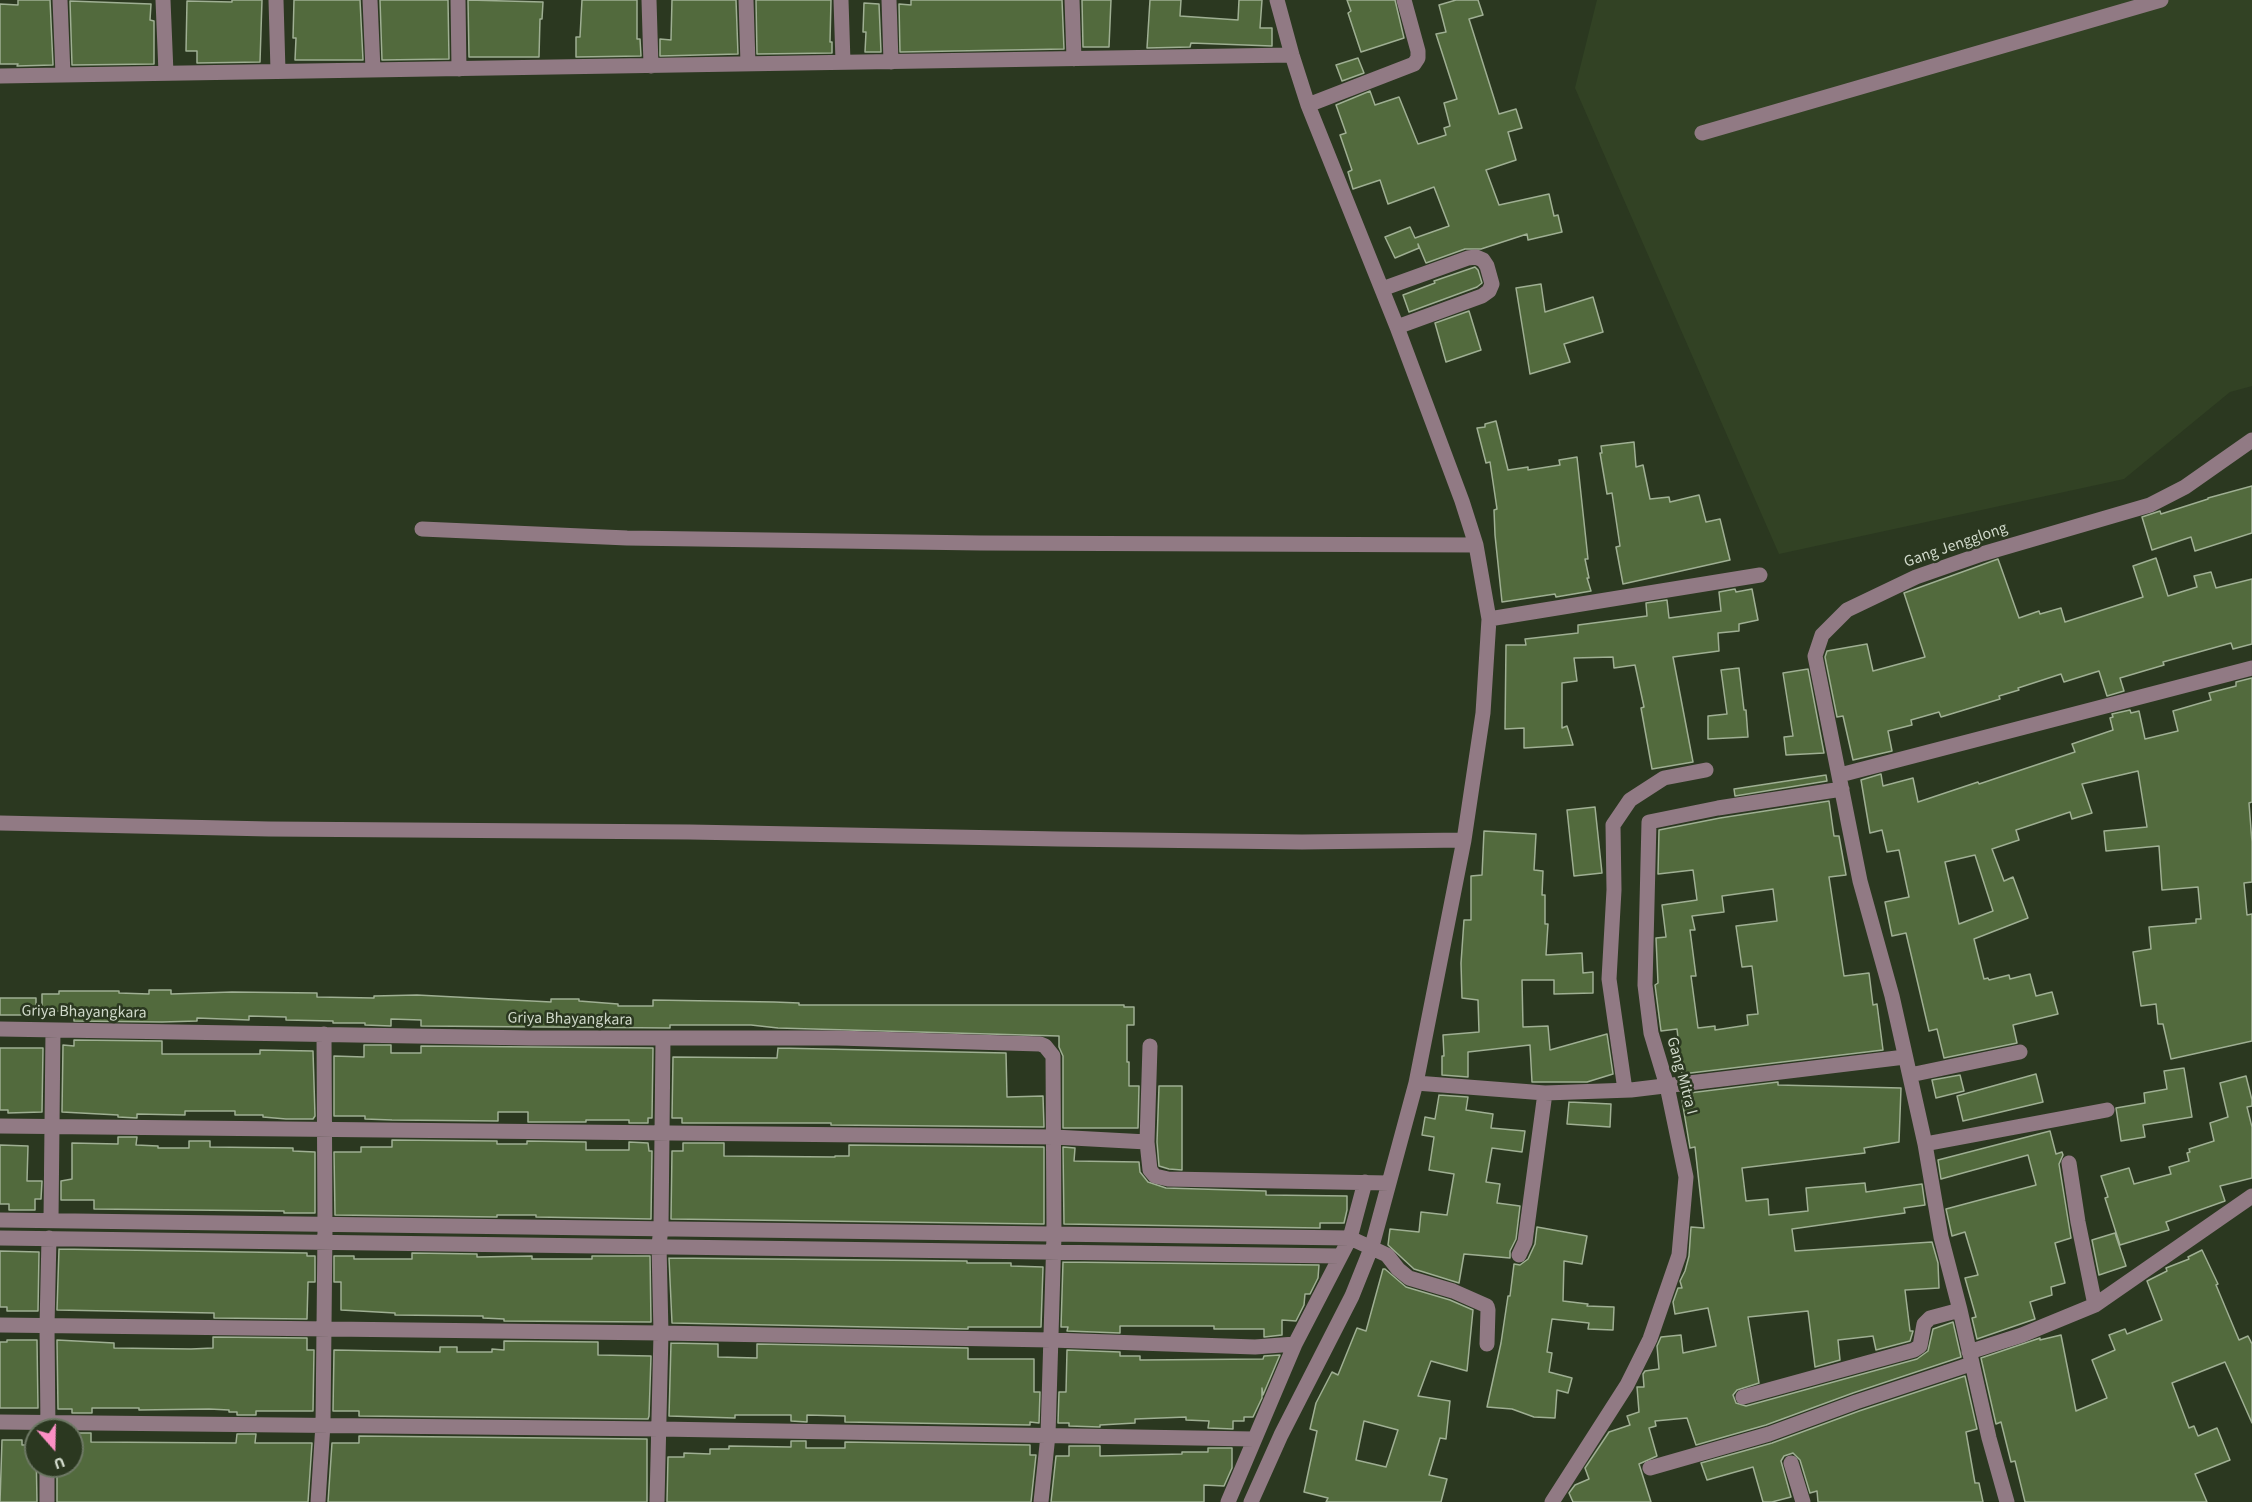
<!DOCTYPE html>
<html>
<head>
<meta charset="utf-8">
<style>
  body { margin:0 }
  #map { position:relative; width:2252px; height:1502px; overflow:hidden; background:#2b3820; font-family:"Source Sans 3",sans-serif }
  canvas { display:block }
  .north { position:absolute; left:24px; top:1418px; width:60px; height:60px; box-sizing:border-box; background:#2b3820; border:2px solid #6d7864; border-radius:50%; rotate:160deg; font-size:16px; font-weight:700; line-height:24px; text-align:center; color:#d0d9ca }
  .north::after { content:''; display:block; margin:auto; width:21px; height:27px; background:#fb8fc4; clip-path:polygon(50% 0,100% 100%,50% 72%,0 100%) }
</style>
</head>
<body>
<div id="map">
<canvas width="2252" height="1502"></canvas>
<div class="north">U</div>
</div>
<script>
const ctx = document.querySelector('canvas').getContext('2d');
ctx.lineJoin = 'round';
function fillPath(path, color) { ctx.fillStyle = color; ctx.fill(path, 'evenodd'); }
const toPath = rows => new Path2D(rows.map(r => 'M' + r).join(''));
function strokePath(path, color, width, dash) { ctx.strokeStyle = color; ctx.lineWidth = width; ctx.lineCap = dash ? 'butt' : 'round'; ctx.setLineDash(dash || []); ctx.stroke(path); }
function drawText(font, color, halo, rows, align = 'center') {
  ctx.font = font + ' "Source Sans 3",sans-serif'; ctx.lineWidth = 5; ctx.setLineDash([]); ctx.textBaseline = 'middle'; ctx.strokeStyle = halo; ctx.fillStyle = color; for (const [text, x, y, turn = 0] of rows) {
    ctx.save(); ctx.translate(x, y); ctx.rotate((+turn || 0) * Math.PI / 180); ctx.textAlign = isNaN(turn) ? turn : align; if (halo) ctx.strokeText(text, 0, 0); ctx.fillText(text, 0, 0); ctx.restore();
  }
}
fillPath(toPath([
  [1597,0,2252,0,2252,386,2230,392,2124,479,1779,554,1575,88]
]), '#324224');
const building = toPath([
  [18,0,50,0,53,65,17,66,18,64,0,64,0,4,18,5,18,0],
  [232,0,262,0,260,62,197,63,197,51,186,51,187,1,232,2,232,0],
  [294,0,360,0,363,60,295,60,296,38,293,38,294,0],
  [380,0,448,0,449,59,382,60,380,0],
  [468,0,543,2,542,19,540,19,539,57,469,57,468,0],
  [582,0,637,0,637,39,640,39,641,56,576,57,576,37,580,37,582,0],
  [672,0,736,0,738,54,660,56,660,39,671,40,672,0],
  [756,0,831,0,830,42,832,42,832,53,757,54,756,0],
  [911,0,1062,0,1064,49,900,52,899,4,911,5,911,0],
  [1082,0,1111,0,1109,47,1083,47,1082,0],
  [1150,0,1181,0,1180,16,1238,20,1239,0,1262,0,1260,28,1272,28,1272,46,1191,43,1190,47,1147,48,1150,0],
  [1347,0,1395,0,1404,38,1361,52,1348,13,1351,11,1347,0],
  [1456,0,1478,0,1483,15,1469,19,1499,114,1516,109,1522,128,1508,132,1516,160,1486,170,1499,205,1549,194,1554,216,1558,215,1562,232,1528,240,1527,234,1481,249,1465,249,1426,263,1418,244,1419,248,1395,258,1385,237,1410,227,1415,238,1449,226,1434,187,1388,204,1380,180,1353,189,1348,172,1352,170,1340,135,1346,133,1336,105,1370,91,1375,105,1399,97,1418,144,1446,135,1444,128,1450,126,1444,103,1457,99,1436,34,1446,32,1439,5,1456,0],
  [70,1,151,4,150,20,154,21,154,64,72,65,70,1],
  [864,3,879,4,881,52,865,52,866,32,863,32,864,3],
  [1358,58,1364,73,1342,81,1336,65,1358,58],
  [1475,267,1478,270,1482,283,1477,287,1409,312,1403,295,1435,283,1434,281,1475,267],
  [1541,284,1545,312,1593,297,1603,332,1564,344,1570,362,1530,374,1516,288,1541,284],
  [1469,311,1481,350,1446,362,1435,323,1469,311],
  [1496,421,1508,470,1528,467,1528,470,1560,465,1559,460,1577,457,1588,559,1585,559,1589,578,1587,578,1591,591,1556,597,1555,594,1502,602,1495,535,1494,510,1497,509,1490,462,1486,463,1477,428,1485,427,1485,424,1496,421],
  [1634,442,1636,467,1643,465,1650,499,1669,497,1670,502,1699,495,1706,522,1720,519,1730,560,1623,584,1616,547,1620,546,1612,493,1607,494,1600,453,1602,453,1601,446,1634,442],
  [2252,486,2252,533,2195,551,2191,537,2152,550,2142,517,2160,511,2161,514,2208,499,2208,498,2252,486],
  [2156,558,2168,596,2197,587,2194,576,2211,572,2216,588,2252,579,2252,644,2233,649,2231,643,2163,662,2164,665,2120,678,2124,691,2107,696,2099,671,2064,682,2061,674,2018,688,2019,690,1999,696,2000,699,1941,717,1939,712,1911,720,1912,725,1888,731,1892,751,1853,760,1843,716,1837,717,1825,657,1827,651,1867,644,1873,671,1925,657,1904,593,1998,559,2019,618,2039,611,2040,614,2061,608,2065,622,2143,597,2133,566,2156,558],
  [1735,589,1736,592,1752,589,1758,620,1739,624,1739,631,1718,633,1719,651,1673,657,1693,762,1652,769,1641,708,1644,707,1635,665,1614,668,1613,657,1574,658,1577,681,1562,683,1562,728,1567,726,1573,745,1524,748,1524,728,1505,729,1506,645,1526,645,1525,639,1578,633,1578,625,1647,616,1646,603,1667,600,1669,618,1721,611,1719,592,1735,589],
  [1739,668,1744,710,1746,710,1748,737,1708,739,1708,716,1727,714,1721,670,1739,668],
  [1808,669,1824,753,1786,755,1784,737,1793,736,1783,673,1808,669],
  [2252,678,2252,802,2249,803,2252,842,2252,882,2244,883,2247,915,2252,914,2252,1041,2171,1059,2163,1024,2158,1024,2156,1004,2141,1006,2133,952,2151,949,2149,927,2196,923,2196,919,2201,919,2198,887,2162,890,2159,846,2106,851,2104,831,2147,827,2138,771,2082,784,2092,813,2072,819,2070,812,2016,830,2019,840,1992,849,2004,881,2013,877,2028,918,1974,939,1984,979,1988,978,1989,980,2009,975,2010,979,2030,974,2036,996,2052,992,2058,1014,2013,1025,2017,1043,1944,1058,1937,1029,1929,1031,1906,933,1892,936,1885,902,1909,897,1899,850,1887,852,1882,830,1870,833,1861,780,1881,774,1883,786,1913,778,1918,802,1978,782,1979,784,2075,752,2072,744,2113,730,2110,718,2113,717,2112,714,2130,710,2131,713,2139,711,2145,739,2178,731,2173,711,2211,700,2209,693,2236,686,2236,682,2252,678],
  [1975,855,1993,911,1959,924,1945,862,1975,855],
  [1826,775,1827,781,1735,796,1734,789,1826,775],
  [1829,801,1834,836,1839,836,1846,875,1829,877,1844,976,1869,973,1873,1005,1877,1004,1883,1050,1682,1074,1677,1029,1661,1031,1655,985,1658,983,1656,938,1666,937,1662,905,1697,900,1693,870,1658,874,1659,830,1720,818,1829,801],
  [1773,889,1777,921,1736,926,1742,967,1752,966,1758,1014,1747,1015,1748,1025,1715,1030,1715,1026,1698,1028,1691,976,1696,976,1690,930,1695,930,1692,916,1724,912,1722,896,1773,889],
  [1595,807,1602,873,1574,876,1567,810,1595,807],
  [1484,831,1536,834,1534,870,1543,871,1542,895,1545,895,1545,924,1548,924,1546,955,1582,953,1583,973,1593,972,1593,993,1554,994,1554,980,1522,980,1523,1027,1548,1026,1550,1050,1607,1034,1613,1074,1587,1082,1532,1082,1530,1045,1468,1052,1468,1077,1442,1075,1442,1056,1444,1056,1443,1035,1479,1032,1478,1000,1462,998,1461,963,1464,920,1471,920,1471,876,1482,875,1484,831],
  [149,990,171,990,171,994,232,992,317,993,317,997,374,998,374,996,417,995,551,1002,551,999,579,999,579,1001,618,1004,618,1006,653,1006,653,1000,774,1002,799,1003,799,1005,1124,1005,1124,1007,1134,1007,1134,1025,1127,1025,1127,1062,1129,1062,1129,1086,1139,1086,1138,1128,1063,1128,1063,1056,1059,1047,1059,1036,778,1028,751,1025,670,1025,670,1028,421,1026,421,1020,391,1019,391,1026,365,1025,365,1023,333,1023,333,1021,286,1020,286,1017,249,1016,249,1020,197,1018,197,1021,162,1022,74,1021,74,1011,42,1011,42,994,59,994,59,991,119,991,119,993,149,994,149,990],
  [0,998,36,998,36,1015,0,1015,0,998],
  [74,1040,162,1041,162,1054,260,1054,260,1050,313,1051,315,1116,313,1119,286,1119,263,1117,263,1115,235,1115,235,1111,185,1111,185,1115,137,1114,137,1118,118,1117,118,1115,62,1112,63,1045,74,1046,74,1040],
  [364,1045,391,1045,391,1053,421,1053,421,1046,653,1048,652,1118,648,1118,648,1123,629,1123,629,1120,586,1120,586,1122,528,1122,528,1112,498,1112,498,1121,392,1120,365,1119,365,1116,334,1116,334,1056,364,1057,364,1045],
  [0,1048,43,1048,42,1112,8,1113,8,1110,0,1110,0,1048],
  [778,1048,1006,1053,1007,1097,1043,1096,1044,1127,831,1125,831,1123,682,1123,682,1118,672,1118,673,1057,777,1058,778,1048],
  [2184,1068,2192,1117,2143,1125,2145,1137,2121,1141,2116,1108,2145,1103,2144,1093,2167,1089,2164,1071,2184,1068],
  [2036,1074,2043,1102,1963,1121,1957,1096,2036,1074],
  [1960,1075,1964,1091,1936,1098,1932,1080,1960,1075],
  [2246,1076,2252,1100,2252,1106,2247,1107,2252,1127,2252,1178,2220,1186,2225,1201,2166,1222,2169,1230,2120,1245,2105,1198,2108,1197,2101,1176,2129,1168,2134,1184,2171,1174,2169,1167,2189,1161,2187,1153,2190,1152,2189,1149,2214,1141,2210,1123,2228,1117,2220,1083,2246,1076],
  [1778,1082,1778,1085,1901,1088,1899,1142,1864,1148,1865,1153,1742,1168,1746,1201,1768,1199,1769,1215,1808,1211,1806,1188,1865,1183,1866,1192,1922,1184,1925,1205,1904,1208,1905,1213,1792,1229,1795,1251,1932,1242,1938,1263,1939,1288,1905,1290,1910,1331,1913,1331,1910,1341,1876,1350,1873,1336,1838,1340,1840,1360,1815,1367,1808,1311,1748,1317,1759,1383,1737,1390,1733,1395,1736,1403,1746,1406,1917,1359,1928,1351,1933,1329,1953,1322,1961,1357,1853,1393,1766,1425,1696,1445,1687,1418,1655,1421,1656,1426,1649,1428,1657,1456,1639,1464,1651,1502,1573,1502,1569,1493,1575,1485,1589,1479,1585,1468,1609,1432,1630,1425,1627,1416,1639,1412,1637,1387,1644,1387,1643,1374,1645,1371,1659,1369,1657,1346,1661,1337,1681,1335,1683,1353,1716,1346,1708,1308,1675,1314,1673,1302,1678,1288,1682,1288,1680,1281,1685,1271,1689,1256,1691,1227,1704,1228,1695,1147,1690,1148,1681,1094,1778,1082],
  [1159,1086,1182,1086,1182,1170,1169,1169,1159,1166,1157,1142,1159,1086],
  [1439,1095,1468,1097,1466,1110,1493,1114,1491,1128,1525,1131,1522,1152,1492,1148,1486,1182,1500,1184,1497,1203,1520,1206,1516,1239,1510,1251,1510,1258,1464,1254,1459,1283,1414,1269,1388,1245,1390,1229,1419,1232,1421,1212,1447,1215,1454,1174,1429,1170,1434,1137,1422,1135,1425,1117,1435,1119,1439,1095],
  [1569,1102,1611,1104,1610,1127,1567,1124,1569,1102],
  [2050,1131,2056,1154,2062,1152,2063,1155,2059,1164,2071,1238,2055,1243,2065,1283,2051,1287,2052,1295,2030,1302,2035,1319,1977,1339,1972,1318,1976,1317,1965,1278,1978,1275,1965,1232,1952,1236,1946,1209,2036,1185,2028,1155,1941,1179,1938,1160,2050,1131],
  [118,1137,137,1137,136,1145,158,1146,158,1148,189,1148,189,1141,210,1141,210,1147,293,1148,293,1151,315,1152,315,1213,284,1213,284,1211,94,1209,94,1200,61,1200,61,1181,72,1179,72,1143,118,1144,118,1137],
  [392,1140,497,1141,497,1144,527,1144,527,1141,586,1142,586,1150,629,1150,629,1142,648,1143,649,1151,652,1151,651,1219,536,1217,536,1215,497,1215,497,1217,335,1215,334,1152,361,1152,361,1147,392,1147,392,1140],
  [683,1143,724,1143,724,1156,835,1157,835,1156,849,1156,849,1145,1044,1147,1044,1224,671,1219,672,1151,683,1151,683,1143],
  [0,1145,28,1146,27,1181,42,1181,41,1199,35,1199,35,1210,9,1210,9,1204,0,1204,0,1145],
  [1063,1147,1075,1148,1074,1161,1139,1162,1140,1172,1148,1182,1166,1188,1266,1191,1266,1195,1347,1196,1347,1210,1344,1223,1320,1223,1320,1228,1064,1224,1063,1147],
  [1537,1227,1587,1236,1582,1264,1564,1261,1563,1301,1588,1304,1587,1306,1614,1307,1613,1330,1588,1329,1589,1323,1552,1319,1547,1352,1552,1353,1549,1372,1572,1378,1568,1393,1557,1390,1555,1418,1534,1417,1512,1409,1487,1407,1501,1343,1508,1296,1510,1296,1514,1264,1520,1265,1528,1259,1535,1244,1537,1227],
  [2115,1233,2126,1266,2099,1275,2092,1240,2115,1233],
  [59,1249,307,1253,307,1256,315,1256,315,1282,308,1282,307,1319,214,1318,214,1313,57,1310,59,1249],
  [2202,1250,2218,1284,2216,1285,2239,1340,2248,1336,2252,1344,2252,1423,2225,1362,2172,1383,2189,1428,2194,1426,2198,1436,2217,1428,2230,1460,2195,1474,2207,1502,2025,1502,2015,1461,2011,1462,2001,1422,1996,1424,1981,1358,2040,1338,2040,1340,2061,1335,2076,1411,2107,1398,2092,1360,2115,1350,2109,1335,2125,1329,2127,1334,2162,1320,2147,1281,2167,1271,2166,1268,2189,1259,2188,1257,2202,1250],
  [0,1251,39,1252,38,1311,7,1311,7,1307,0,1307,0,1251],
  [412,1253,477,1254,477,1257,532,1256,532,1259,592,1259,592,1256,650,1256,651,1322,504,1321,504,1319,483,1318,483,1316,395,1315,395,1313,341,1310,341,1282,334,1282,334,1256,354,1256,354,1259,412,1259,412,1253],
  [669,1258,967,1261,967,1263,1011,1263,1011,1266,1043,1267,1041,1327,968,1327,968,1329,672,1323,669,1258],
  [1063,1262,1319,1265,1318,1278,1310,1294,1305,1294,1304,1305,1296,1321,1282,1320,1282,1335,1264,1337,1264,1329,1214,1329,1214,1326,1120,1326,1120,1333,1067,1331,1068,1327,1061,1327,1063,1262],
  [1383,1269,1385,1269,1406,1287,1450,1300,1473,1310,1467,1371,1431,1361,1418,1396,1450,1401,1446,1439,1440,1438,1429,1475,1447,1479,1441,1502,1326,1502,1328,1498,1304,1492,1317,1431,1310,1429,1316,1403,1332,1372,1338,1375,1357,1328,1366,1331,1383,1269],
  [1364,1421,1398,1430,1386,1467,1356,1460,1364,1421],
  [213,1337,307,1338,307,1350,314,1350,313,1411,256,1411,256,1415,237,1415,237,1412,229,1412,229,1410,209,1409,139,1410,139,1408,92,1408,92,1413,72,1413,72,1409,58,1409,57,1340,114,1343,114,1348,191,1349,213,1348,213,1337],
  [7,1340,37,1340,38,1408,0,1408,0,1342,7,1342,7,1340],
  [504,1341,598,1342,598,1355,651,1356,649,1416,648,1419,359,1416,359,1411,333,1411,334,1350,440,1352,440,1347,457,1347,457,1352,492,1352,492,1349,504,1350,504,1341],
  [671,1343,718,1344,718,1357,757,1358,757,1344,968,1348,968,1359,1034,1359,1034,1392,1040,1392,1039,1423,1030,1422,1030,1425,845,1422,845,1416,807,1415,807,1422,791,1421,791,1415,735,1415,735,1418,669,1416,671,1343],
  [1067,1350,1120,1352,1120,1356,1140,1356,1140,1360,1263,1359,1264,1356,1280,1355,1263,1395,1262,1388,1262,1398,1253,1417,1244,1417,1244,1421,1233,1421,1233,1429,1208,1428,1209,1421,1186,1420,1186,1417,1135,1419,1135,1423,1100,1425,1100,1427,1069,1426,1069,1423,1058,1423,1059,1392,1066,1392,1067,1350],
  [1965,1376,1977,1429,1966,1432,1975,1483,1979,1483,1983,1502,1818,1502,1817,1491,1810,1493,1800,1460,1793,1453,1784,1456,1781,1461,1791,1497,1772,1502,1763,1502,1753,1467,1707,1480,1701,1463,1772,1443,1859,1411,1965,1376],
  [72,1433,91,1433,91,1442,236,1443,237,1434,256,1434,255,1443,312,1443,308,1502,57,1502,57,1466,72,1466,72,1433],
  [359,1436,647,1439,647,1502,328,1502,332,1443,359,1443,359,1436],
  [2,1440,22,1440,22,1445,36,1445,37,1502,0,1502,2,1440],
  [791,1441,806,1441,806,1448,845,1448,845,1442,1030,1445,1030,1455,1036,1455,1031,1502,667,1502,668,1457,684,1457,684,1453,710,1454,710,1449,729,1449,729,1446,791,1447,791,1441],
  [1069,1446,1100,1446,1100,1456,1182,1454,1182,1452,1208,1452,1208,1448,1232,1448,1232,1468,1224,1486,1204,1485,1204,1502,1051,1502,1056,1456,1069,1456,1069,1446]
]);
fillPath(building, '#526a3d');
strokePath(building, '#9faf93', 1.5);
strokePath(toPath([
  [60,0,63,75],
  [163,0,166,73],
  [276,0,278,71],
  [370,0,373,70],
  [458,0,459,69],
  [649,0,651,66],
  [746,0,748,64],
  [841,0,843,62],
  [889,0,891,62],
  [1072,0,1074,59],
  [0,76,1292,55],
  [1308,105,1414,64,1418,58,1418,51,1404,0],
  [1702,133,2161,0],
  [1382,289,1468,258,1476,257,1483,260,1487,266,1492,284,1489,291,1482,296,1397,327],
  [422,529,627,538,981,543,1476,545],
  [1489,619,1760,575],
  [1840,775,2252,668],
  [0,823,269,829,690,832,1058,839,1302,842,1464,840],
  [0,1029,531,1038,837,1038,1040,1044,1045,1046,1053,1056,1054,1235,1048,1435,1041,1502],
  [1150,1046,1147,1142,1150,1170,1155,1176,1168,1179,1389,1183],
  [1910,1075,2020,1052],
  [1416,1083,1545,1093,1631,1090,1905,1057],
  [1625,1090,1609,979,1614,890,1613,825,1630,800,1664,778,1706,770],
  [0,1126,1054,1137,1147,1142],
  [1925,1144,2107,1110],
  [2069,1163,2078,1222,2095,1305],
  [0,1220,1350,1238,1387,1255,1398,1269,1409,1278,1453,1291,1487,1306,1488,1310,1487,1344],
  [51,1220,53,1030],
  [0,1238,1340,1256],
  [1519,1255,1525,1242,1545,1093],
  [0,1325,661,1333,1051,1340,1255,1347,1295,1344],
  [1969,1352,2022,1335,2095,1305,2252,1196],
  [1743,1397,1914,1350,1920,1346,1924,1324,1930,1318,1960,1310],
  [0,1422,659,1429,1254,1439],
  [48,1430,47,1326,49,1238],
  [1791,1463,1803,1502],
  [1650,1468,1769,1434,1856,1402,1971,1364],
  [47,1502,47,1466],
  [318,1502,323,1424,325,1229,324,1034],
  [657,1502,661,1333,659,1245,661,1228,663,1039],
  [1228,1502,1295,1344,1350,1238,1365,1182],
  [1251,1502,1281,1435,1352,1296,1372,1246,1389,1183,1416,1083,1464,840,1483,713,1489,619,1476,545,1462,501,1397,327,1308,105,1292,55,1277,0],
  [1552,1502,1627,1385,1650,1339,1679,1255,1686,1177,1667,1086,1651,1033,1645,985,1649,822,1718,808,1842,789],
  [2007,1502,1989,1438,1960,1310,1941,1237,1925,1144,1892,996,1860,881,1815,656,1822,635,1847,610,1916,577,1982,554,2150,505,2185,487,2252,440]
]), '#917a84', 15);
drawText('16px', '#d0d9ca', '#2b3820', [
  ["Gang Jengglong",1956,546,-19],
  ["Griya Bhayangkara",84,1013,1],
  ["Griya Bhayangkara",570,1020,1],
  ["Gang Mitra I",1681,1076,75]
]);
</script>
</body>
</html>
